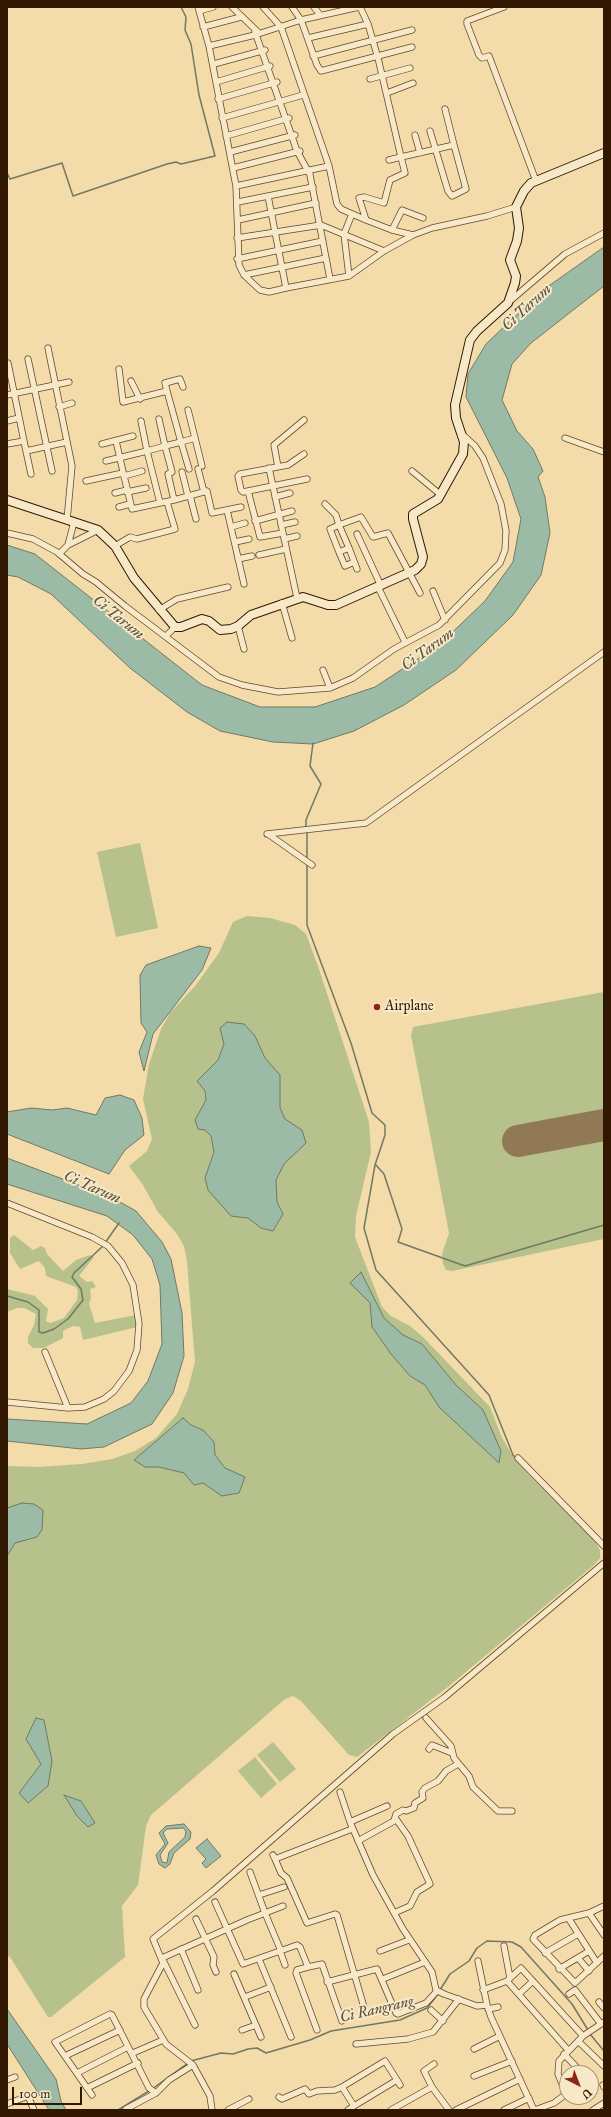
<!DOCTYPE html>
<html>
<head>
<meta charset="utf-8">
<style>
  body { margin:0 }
  #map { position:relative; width:611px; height:2117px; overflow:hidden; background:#f3dbaa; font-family:"IM FELL Great Primer",serif }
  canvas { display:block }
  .frame { position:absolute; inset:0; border:8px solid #321700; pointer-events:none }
  .north { position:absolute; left:559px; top:2065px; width:40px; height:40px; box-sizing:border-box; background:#f7e8c8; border:1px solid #a89478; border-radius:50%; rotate:138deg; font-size:11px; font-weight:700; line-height:16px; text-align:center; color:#321700 }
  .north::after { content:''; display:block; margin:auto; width:14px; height:18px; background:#8f2418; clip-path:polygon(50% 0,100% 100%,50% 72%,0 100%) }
  .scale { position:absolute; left:12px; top:2087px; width:70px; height:18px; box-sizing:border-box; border:2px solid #321700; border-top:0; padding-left:5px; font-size:12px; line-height:14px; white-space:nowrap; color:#321700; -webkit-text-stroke:3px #f7e8c8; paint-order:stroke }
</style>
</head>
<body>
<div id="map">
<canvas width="611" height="2117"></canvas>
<div class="frame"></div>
<div class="north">U</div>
<div class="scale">100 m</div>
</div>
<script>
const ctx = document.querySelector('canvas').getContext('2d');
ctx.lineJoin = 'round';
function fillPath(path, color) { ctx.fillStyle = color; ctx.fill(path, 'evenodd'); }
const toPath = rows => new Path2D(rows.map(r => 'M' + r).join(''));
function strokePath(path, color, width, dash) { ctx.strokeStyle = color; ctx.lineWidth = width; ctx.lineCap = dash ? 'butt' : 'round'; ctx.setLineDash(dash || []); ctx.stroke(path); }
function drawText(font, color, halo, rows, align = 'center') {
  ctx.font = font + ' "IM FELL Great Primer",serif'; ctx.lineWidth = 4; ctx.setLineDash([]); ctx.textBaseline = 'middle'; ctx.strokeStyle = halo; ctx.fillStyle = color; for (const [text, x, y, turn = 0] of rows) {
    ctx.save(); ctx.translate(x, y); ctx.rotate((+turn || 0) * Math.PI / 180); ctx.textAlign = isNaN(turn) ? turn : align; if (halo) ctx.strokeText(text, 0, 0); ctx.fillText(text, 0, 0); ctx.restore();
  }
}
fillPath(toPath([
  [140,843,158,928,116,937,97,852],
  [247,916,270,918,295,925,306,934,318,966,369,1122,371,1152,356,1216,355,1237,382,1307,391,1316,410,1326,423,1337,490,1407,502,1438,513,1456,528,1474,594,1539,600,1550,600,1558,594,1565,449,1686,357,1757,349,1755,301,1701,293,1696,285,1699,151,1815,146,1826,138,1885,122,1906,125,1957,51,2017,48,2017,10,1957,7,1956,7,1466,38,1467,82,1464,112,1459,135,1451,156,1438,177,1414,188,1389,195,1362,187,1261,184,1246,177,1234,158,1212,143,1185,129,1166,147,1151,152,1139,143,1099,149,1064,161,1029,170,1013,195,986,219,953,233,922],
  [604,992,604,1239,452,1271,446,1270,443,1264,442,1254,449,1233,411,1035,413,1027],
  [14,1235,33,1250,41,1246,45,1248,47,1254,63,1271,76,1260,90,1255,94,1257,79,1276,87,1282,92,1281,96,1287,90,1289,91,1298,89,1304,95,1323,136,1315,137,1327,83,1340,80,1327,73,1326,63,1331,63,1338,44,1348,33,1348,28,1343,28,1337,34,1325,36,1314,24,1308,17,1308,7,1312,7,1289,35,1296,48,1309,46,1321,50,1323,64,1318,77,1300,78,1291,76,1287,46,1276,45,1268,39,1261,20,1269,10,1253,10,1238],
  [273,1742,296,1769,280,1782,257,1755],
  [255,1757,277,1784,261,1798,238,1771]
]), '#b6c18c');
const water = toPath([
  [604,247,604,286,531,343,512,364,502,400,517,431,533,449,543,471,538,477,545,497,550,533,541,575,513,615,456,670,404,705,354,731,313,744,273,742,220,731,187,712,130,668,51,594,18,577,7,575,7,545,35,554,202,685,260,707,315,707,375,687,439,645,485,601,513,562,521,519,507,478,466,397,468,374,486,344,543,290,604,247],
  [199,946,211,948,202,970,153,1034,144,1071,139,1052,147,1032,141,1023,140,975,146,965,199,946],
  [227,1022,244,1024,255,1036,265,1058,280,1075,280,1108,285,1119,302,1130,306,1143,284,1164,276,1180,277,1202,283,1214,273,1231,261,1228,248,1218,231,1216,208,1190,205,1178,214,1152,211,1136,205,1130,198,1129,195,1120,206,1100,205,1091,197,1081,218,1060,224,1044,220,1028,227,1022],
  [120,1095,134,1100,142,1118,144,1135,125,1150,109,1174,7,1134,7,1112,31,1108,52,1110,67,1108,96,1115,105,1098,120,1095],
  [7,1158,113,1198,136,1211,162,1242,171,1259,182,1313,184,1356,173,1393,152,1424,104,1447,81,1449,7,1441,7,1419,87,1424,131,1403,148,1381,162,1344,160,1285,152,1259,133,1235,107,1216,7,1184,7,1158],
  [361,1272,384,1318,403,1335,422,1344,456,1385,483,1410,501,1451,499,1463,439,1407,425,1385,410,1376,391,1354,372,1327,370,1303,350,1283,361,1272],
  [183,1418,191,1425,203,1430,214,1442,215,1455,225,1468,245,1477,239,1493,222,1496,203,1483,194,1485,184,1473,159,1467,145,1467,134,1460,183,1418],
  [22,1503,34,1504,43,1510,42,1530,37,1537,15,1543,7,1556,7,1508,22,1503],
  [36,1718,44,1720,52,1761,48,1786,28,1803,19,1793,41,1764,26,1739,36,1718],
  [64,1795,81,1801,95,1823,88,1827,77,1816,64,1795],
  [184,1824,191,1832,190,1839,174,1853,170,1864,165,1868,159,1864,156,1855,165,1844,159,1833,166,1826,184,1824],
  [183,1828,186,1831,185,1837,169,1852,167,1863,162,1862,160,1855,168,1843,163,1833,167,1829,183,1828],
  [207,1839,221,1856,206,1868,202,1863,206,1859,196,1848,207,1839],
  [7,2009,56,2079,61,2101,66,2110,49,2110,7,2044,7,2009]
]);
fillPath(water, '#9bbba6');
strokePath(water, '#717964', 1);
strokePath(toPath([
  [7,173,10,179,62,163,73,196,167,164,176,162,181,164,215,156,199,95,191,44,185,30,186,17,181,7],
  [306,827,306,820,321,784,310,766,313,743],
  [307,831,307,859],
  [307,863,307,925,351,1043,372,1113,385,1125,385,1135,375,1165,364,1228,376,1270,489,1395,513,1455,517,1459],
  [376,1165,384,1174,402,1229,398,1242,465,1266,604,1225],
  [105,1243,119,1223],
  [7,1296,28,1302,39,1310,39,1332,43,1333,54,1329,68,1319,83,1300,81,1289,72,1277,74,1273,103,1246],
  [440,1990,450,1974,469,1961,477,1948,487,1941,512,1942,521,1947,572,2004,588,2030],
  [590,2034,604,2051],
  [191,2061,221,2053,233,2054,248,2049,257,2048,266,2053,310,2040,331,2031,400,2020,427,2008,439,1993],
  [152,2089,188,2063],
  [118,2110,149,2091]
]), '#717964', 1.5);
strokePath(toPath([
  [518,1141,604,1125]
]), '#927955', 32);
const street = toPath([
  [198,7,209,46,255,35,301,20,317,65,321,71,412,47],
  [232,7,259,33],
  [263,7,281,27,329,166,337,204,341,209,366,220,392,230,413,235],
  [292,7,301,20,359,7],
  [314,7,320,15],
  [360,7,368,24,378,58,401,157,389,160],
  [504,7,467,21,467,24,479,55,482,58,489,56,536,181],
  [199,11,213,7],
  [203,27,241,17],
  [255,32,297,151,309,173],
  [308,38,368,24],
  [209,46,236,186,239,265,244,275,260,290,269,292,286,288],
  [313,56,412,30],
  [214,64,265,50],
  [370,79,410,68],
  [216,82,270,66],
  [387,93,413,83],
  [218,99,277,82],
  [222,118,303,95],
  [430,131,448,191,452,196,466,189,454,145],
  [415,135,420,153],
  [226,136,289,118],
  [230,152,295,135],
  [233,168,300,151],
  [309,170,330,279],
  [236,186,329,166],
  [268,196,286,288,349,276,384,251,413,235,432,228,487,216,516,207],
  [238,202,313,187],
  [238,220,316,203],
  [366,220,359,198,364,197,384,203,390,180,405,173,401,157,454,145,445,109],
  [392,230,402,210,423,218],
  [237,238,321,225,384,251],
  [237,259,323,241],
  [244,275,326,258],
  [349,276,344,234,352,214],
  [510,301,565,254,604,233],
  [48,348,72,466,67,520],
  [28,359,52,471],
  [8,363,26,451],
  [119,369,123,402,167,391,181,442,165,446,159,419],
  [131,381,140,399],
  [167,391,165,383,180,379,183,387],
  [7,395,69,382],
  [59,407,72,403],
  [188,410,202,466],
  [7,421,19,418],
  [565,438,604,452],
  [116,441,124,476,142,471],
  [7,444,24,441],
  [102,444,133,436],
  [304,454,288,465,240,474,238,476,241,490,243,492,307,479],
  [106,461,147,451,165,446,172,472,168,474,174,500,160,503,147,451,141,421],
  [278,467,274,445,304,420],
  [269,468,297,598],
  [189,469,181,442,195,438],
  [198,469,204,492],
  [412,471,441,495],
  [182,472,188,496],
  [31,474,26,451,67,442],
  [124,476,132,509,160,503],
  [86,481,123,473],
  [248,491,260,537,283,533],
  [127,492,146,488],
  [115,493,127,490],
  [190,496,196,519],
  [275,497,290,493],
  [174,500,207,491,212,513,241,507],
  [325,504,336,515,339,525,361,517,373,537,388,533,420,593],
  [119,507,130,504],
  [227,510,244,584],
  [255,521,292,511],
  [281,525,295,522],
  [339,525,349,548,339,552,330,529,339,525],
  [231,527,245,523],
  [7,533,33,539,57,552,83,574,96,582,125,606,219,677,242,685,278,692,330,688,353,678,394,649,439,625,500,563,505,550,506,531,501,504,483,458,475,446,462,434],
  [357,534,381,586],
  [284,539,297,536],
  [235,542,249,539],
  [68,545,74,522],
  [115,546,130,537,137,539,175,529,167,502],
  [349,548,357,569],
  [339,552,345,566,354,562],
  [59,554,68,545,98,530],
  [259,555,286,549],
  [238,559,252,556],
  [378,587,405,642],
  [433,591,445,620],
  [282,603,292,638],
  [159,610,177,599,228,587],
  [238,626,244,649],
  [166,636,175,627],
  [323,670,330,688],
  [267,834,366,823,604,652],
  [268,834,312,865],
  [7,1203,92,1237,108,1246,122,1263,133,1285,139,1324,137,1350,129,1371,114,1391,104,1399,85,1407,68,1408,7,1402],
  [45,1352,68,1408],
  [518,1458,604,1546],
  [426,1718,451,1746,454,1758,469,1776,473,1787,498,1811,512,1811],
  [429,1749,432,1745,452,1753],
  [340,1792,350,1822,373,1875,403,1929,432,1972,436,1990,444,1994,477,2006,487,2005,491,2017,534,2110],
  [350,1822,387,1806],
  [358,1841,394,1821,396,1814,403,1810,406,1811,414,1808,415,1803,423,1798,422,1792,425,1788,438,1781,446,1771,458,1764],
  [273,1855,275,1859,352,1829],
  [275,1859,281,1873,287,1878,307,1923,335,1914,337,1915,366,2014],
  [250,1872,265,1913,281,1951],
  [259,1895,284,1887],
  [215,1902,243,1964,297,1945,300,1947,308,1967,322,1964,342,2021],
  [604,1906,589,1913,560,1920,535,1935,533,1939,575,1983,604,1956],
  [394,1913,410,1906,417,1892,430,1884,408,1836,396,1819],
  [589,1913,604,1935],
  [196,1919,214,1957,213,1965,216,1972],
  [569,1919,597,1963],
  [504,1946,510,1978],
  [181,1949,198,1990],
  [280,1951,285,1965],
  [380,1951,409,1940],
  [545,1953,578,1934],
  [162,1958,247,1920,283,1906],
  [578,1958,589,1971],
  [259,1959,291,2037],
  [163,1960,195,2025],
  [478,1961,487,2005],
  [308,1967,297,1970,296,1973,317,2030],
  [559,1969,589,1951],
  [234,1974,261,2037],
  [383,1979,425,1962],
  [507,1981,568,2050],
  [327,1982,377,1969,396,2013,398,2014,426,2003,437,1991],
  [483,1990,507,1981,521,1968,583,2036],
  [519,1994,533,1981],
  [569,1994,575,1990,601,2024],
  [245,1997,271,1987],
  [599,2002,604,2008],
  [488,2009,498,2007],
  [431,2010,443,2021],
  [242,2030,256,2025],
  [578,2041,604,2066],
  [356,2044,408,2039,433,2032,459,1999],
  [474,2049,500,2036],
  [133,2053,163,2040],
  [564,2054,582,2073],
  [65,2056,120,2030],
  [77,2073,128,2047],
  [474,2076,512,2061],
  [7,2080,15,2077],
  [397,2080,400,2085],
  [603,2085,604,2087],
  [432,2087,424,2071,434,2064],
  [87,2088,138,2063],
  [92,2095,55,2042,110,2014,112,2015,149,2088,156,2093],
  [279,2097,282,2099,305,2089,309,2094,317,2091,335,2090,342,2087],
  [7,2104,28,2096,34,2110],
  [126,2109,156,2093,169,2080,193,2065],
  [212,2110,210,2096,193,2065,166,2044,144,2007,144,1999,163,1963,153,1939,213,1891,393,1734,445,1697,604,1563],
  [228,2110,249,2099],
  [348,2110,354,2106,342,2087,385,2061,397,2080,354,2106],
  [391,2110,432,2087,449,2110],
  [456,2110,520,2079],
  [504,2110,529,2098],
  [535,2110,554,2103,566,2094,558,2074,559,2061,583,2036,604,2022],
  [593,2110,604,2103]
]);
const secondary = toPath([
  [7,500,98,530,115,546,134,578,175,627,181,627,202,619,209,621,220,630,231,629,238,626,251,615,303,597,328,605,336,605,415,570,421,564,423,557,413,519,413,514,438,499,463,454,464,442,456,418,455,405,470,340,477,331,508,303,515,283,516,276,510,260,517,241,519,228,516,207,524,191,531,183,604,153]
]);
strokePath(street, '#62482a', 7);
strokePath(secondary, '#321700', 10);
strokePath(street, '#f7e8c8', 5.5);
strokePath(secondary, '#f7e8c8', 8);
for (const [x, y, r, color] of [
  [377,1007,4,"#8f2418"]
]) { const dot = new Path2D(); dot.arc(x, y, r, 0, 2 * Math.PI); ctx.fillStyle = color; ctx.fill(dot); strokePath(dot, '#f7e8c8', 1.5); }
drawText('14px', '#321700', '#f7e8c8', [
  ["Airplane",385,1007]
], 'left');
drawText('italic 15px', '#57503a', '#f7e8c8', [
  ["Ci Tarum",527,308,-42],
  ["Ci Tarum",118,618,39],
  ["Ci Tarum",428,650,-36],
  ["Ci Tarum",92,1188,24],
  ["Ci Rangrang",377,2010,-13]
]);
</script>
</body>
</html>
